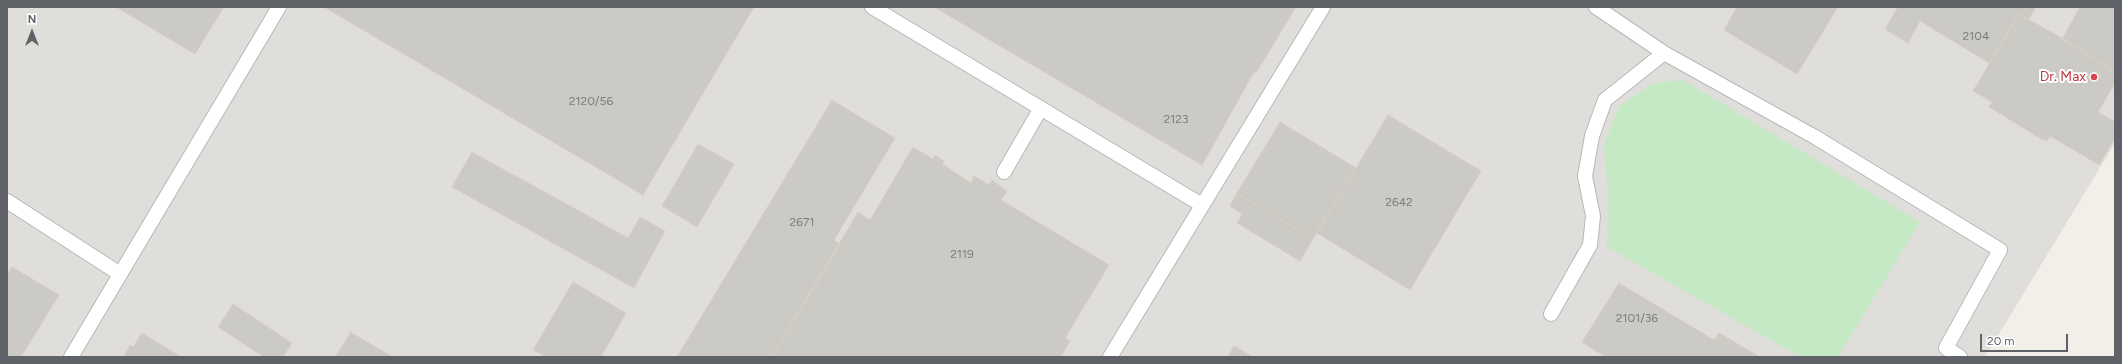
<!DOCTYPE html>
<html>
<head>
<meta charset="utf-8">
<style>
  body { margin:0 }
  #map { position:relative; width:2122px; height:364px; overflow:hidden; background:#f1efe8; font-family:Figtree,sans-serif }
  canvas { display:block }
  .frame { position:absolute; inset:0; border:8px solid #5f6368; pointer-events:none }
  .north { position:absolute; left:12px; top:12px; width:40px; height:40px; -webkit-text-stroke:3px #fff; paint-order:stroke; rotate:0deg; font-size:11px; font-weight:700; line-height:16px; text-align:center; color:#5f6368 }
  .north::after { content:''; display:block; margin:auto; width:14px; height:18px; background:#5f6368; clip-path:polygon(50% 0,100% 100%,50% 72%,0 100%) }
  .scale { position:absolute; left:1980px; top:334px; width:88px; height:18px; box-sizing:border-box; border:2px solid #5f6368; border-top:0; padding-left:5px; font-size:12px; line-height:14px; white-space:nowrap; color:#5f6368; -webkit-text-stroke:3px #fff; paint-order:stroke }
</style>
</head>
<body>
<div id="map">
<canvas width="2122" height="364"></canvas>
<div class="frame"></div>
<div class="north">N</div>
<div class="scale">20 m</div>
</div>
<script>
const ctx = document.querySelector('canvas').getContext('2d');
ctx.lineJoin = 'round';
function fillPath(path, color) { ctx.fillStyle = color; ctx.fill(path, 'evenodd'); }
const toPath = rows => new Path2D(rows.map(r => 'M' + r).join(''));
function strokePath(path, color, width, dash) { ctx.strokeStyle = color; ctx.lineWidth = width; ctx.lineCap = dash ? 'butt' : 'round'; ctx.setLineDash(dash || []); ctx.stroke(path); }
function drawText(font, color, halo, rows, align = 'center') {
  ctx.font = font + ' Figtree,sans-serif'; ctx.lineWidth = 4; ctx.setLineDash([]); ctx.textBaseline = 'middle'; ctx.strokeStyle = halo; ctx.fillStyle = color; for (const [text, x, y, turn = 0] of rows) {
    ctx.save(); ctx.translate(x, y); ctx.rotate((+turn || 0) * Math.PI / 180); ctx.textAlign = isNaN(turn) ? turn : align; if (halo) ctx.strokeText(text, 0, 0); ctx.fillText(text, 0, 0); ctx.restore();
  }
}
fillPath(toPath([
  [7,7,2115,7,2115,143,1985,357,7,357]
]), '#e0deda');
fillPath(toPath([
  [1683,80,1920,222,1838,357,1801,357,1607,247,1608,194,1604,146,1619,106,1654,83]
]), '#c5e8c5');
const building = toPath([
  [116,7,224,7,195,54,116,7],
  [324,7,754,7,643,195,324,7],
  [934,7,1296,7,1256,73,1254,72,1202,165,934,7],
  [1737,7,1838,7,1797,74,1724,30,1737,7],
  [1898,7,2036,7,2028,20,2019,14,1989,63,1920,21,1908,43,1885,29,1898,7],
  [2080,7,2115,7,2115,72,2062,39,2080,7],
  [2019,14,2062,38,2115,72,2115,83,2098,112,2115,122,2115,138,2099,165,2050,136,2047,141,2038,137,1989,107,1992,102,1973,91,2019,14],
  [832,100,895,138,834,240,840,244,772,357,677,357,832,100],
  [1388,115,1481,171,1410,290,1317,233,1388,115],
  [1280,122,1356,168,1313,239,1237,193,1280,122],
  [698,144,734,164,697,227,662,206,698,144],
  [913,147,933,159,935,155,944,161,942,164,971,183,974,176,989,185,992,180,1007,191,1001,200,1109,265,1065,338,1070,341,1061,357,772,357,858,212,870,220,913,147],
  [472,152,628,238,640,217,665,231,634,288,452,187,472,152],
  [1237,193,1313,239,1300,261,1237,223,1242,214,1230,206,1237,193],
  [12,267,59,295,21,357,7,357,7,275,12,267],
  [573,282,626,313,601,357,546,357,533,350,573,282],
  [1619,283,1714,340,1719,333,1760,357,1603,357,1604,356,1582,342,1619,283],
  [233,304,292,343,283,357,264,357,218,327,233,304],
  [351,332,352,333,393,357,335,357,351,332],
  [142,333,178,355,180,357,123,357,130,345,133,347,142,333],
  [1234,346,1253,357,1228,357,1234,346]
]);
fillPath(building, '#cccac5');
strokePath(building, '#d6d1c6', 1);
const service = toPath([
  [872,7,1202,205],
  [1596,7,1664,53,1815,137,2000,250,1946,348,1960,357],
  [1004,172,1041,108],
  [7,201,120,274],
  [1551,314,1590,245,1593,216,1585,176,1592,136,1605,100,1664,53],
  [71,357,279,7],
  [1110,357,1323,7]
]);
strokePath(service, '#b5b8bc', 16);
strokePath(service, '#fff', 14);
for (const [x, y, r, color] of [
  [2094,77,4,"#e0444e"]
]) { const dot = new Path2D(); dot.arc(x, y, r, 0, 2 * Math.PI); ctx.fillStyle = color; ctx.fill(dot); strokePath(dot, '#fff', 1.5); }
drawText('12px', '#7a7d7f', null, [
  ["2104",1976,36],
  ["2120/56",591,101],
  ["2123",1176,119],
  ["2642",1399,202],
  ["2671",802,222],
  ["2119",962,254],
  ["2101/36",1637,318]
]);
drawText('14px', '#be3a42', '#fff', [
  ["Dr. Max",2086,77]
], 'right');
</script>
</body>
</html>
